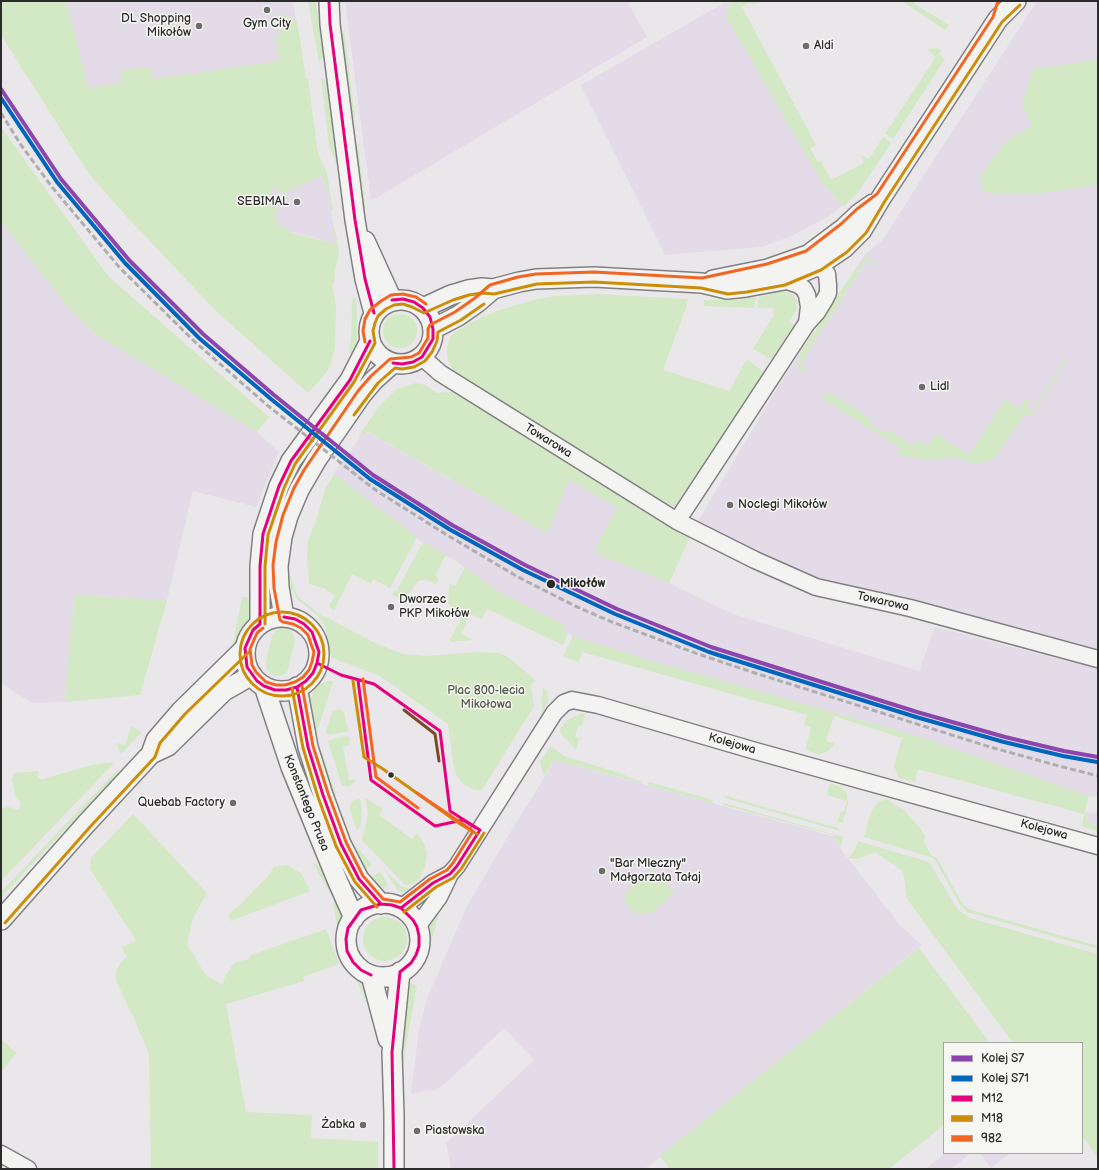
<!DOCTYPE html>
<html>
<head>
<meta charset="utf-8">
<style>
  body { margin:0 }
  #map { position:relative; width:1099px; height:1170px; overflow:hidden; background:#eae7eb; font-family:"Balsamiq Sans",sans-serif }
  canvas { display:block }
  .frame { position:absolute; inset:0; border:2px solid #2b2b2b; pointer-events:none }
  .legend { position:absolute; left:943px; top:1042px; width:140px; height:112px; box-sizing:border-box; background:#f6f6f2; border:1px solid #a5a5a2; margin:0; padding:5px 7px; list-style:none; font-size:12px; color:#2b2b2b }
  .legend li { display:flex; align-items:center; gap:8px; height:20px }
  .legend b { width:20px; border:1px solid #a5a5a2 }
</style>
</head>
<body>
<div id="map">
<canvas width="1099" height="1170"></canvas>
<div class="frame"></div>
<ul class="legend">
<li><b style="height:5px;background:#8e44ad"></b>Kolej S7</li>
<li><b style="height:5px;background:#0065bd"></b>Kolej S71</li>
<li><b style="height:5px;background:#e5007d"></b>M12</li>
<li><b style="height:5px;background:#ce8d09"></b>M18</li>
<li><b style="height:5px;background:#f26522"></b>982</li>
</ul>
</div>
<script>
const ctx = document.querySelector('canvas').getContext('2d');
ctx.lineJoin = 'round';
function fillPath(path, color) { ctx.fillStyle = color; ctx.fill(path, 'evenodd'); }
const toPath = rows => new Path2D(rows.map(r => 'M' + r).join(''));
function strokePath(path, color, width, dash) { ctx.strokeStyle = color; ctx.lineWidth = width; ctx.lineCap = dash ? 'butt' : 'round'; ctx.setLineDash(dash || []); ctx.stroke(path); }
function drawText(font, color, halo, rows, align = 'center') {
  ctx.font = font + ' "Balsamiq Sans",sans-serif'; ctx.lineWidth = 3; ctx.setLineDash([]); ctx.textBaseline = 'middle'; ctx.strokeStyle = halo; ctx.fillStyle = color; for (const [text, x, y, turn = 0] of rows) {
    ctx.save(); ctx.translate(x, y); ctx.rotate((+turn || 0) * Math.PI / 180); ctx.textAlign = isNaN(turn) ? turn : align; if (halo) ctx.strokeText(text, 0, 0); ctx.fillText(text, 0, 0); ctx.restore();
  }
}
fillPath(toPath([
  [58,1,293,1,303,59,87,90],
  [345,1,627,1,647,37,371,201],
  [1037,1,1098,1,1098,665,829,590,694,528,781,382,866,253,882,241,915,189],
  [731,2,725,17,727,18,823,184,842,205,831,215,792,236,762,247,665,255,581,85,724,3],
  [322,176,329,196,336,244,281,229,274,213,278,211,269,191,278,187,282,194],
  [1,221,64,302,95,334,257,432,279,452,256,507,193,491,167,600,74,595,65,702,32,703,1,683],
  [365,431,547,533,569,479,617,507,594,552,669,583,733,614,919,671,935,627,1098,669,1098,797,1089,796,920,737,649,660,573,636,562,630,564,625,498,591,456,561,419,540,333,474],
  [555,760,833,836,840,848,900,925,922,945,645,1169,451,1169,446,1143,534,1060,504,1028,446,1083,434,1091,429,1090,411,1094,419,1029,428,996,467,906,511,831],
  [1085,812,1098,813,1098,826,1090,824],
  [945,1153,971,1153,951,1169,925,1169],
  [980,1153,1011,1153,991,1168]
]), '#e3dce8');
fillPath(toPath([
  [1,1,65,1,73,25,88,88,120,83,122,82,120,71,151,67,153,79,279,61,276,36,280,35,280,13,297,21,306,79,308,79,317,147,318,153,327,173,333,211,331,211,329,196,322,176,282,194,278,187,269,191,278,211,274,213,281,229,286,226,289,232,335,244,333,228,335,228,339,254,335,271,334,283,332,284,336,306,335,347,331,363,326,373,308,393,216,311,128,218,89,174,1,35],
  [308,1,315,1,323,38,325,51,324,56,319,62],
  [734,1,762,1,753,5,750,2,742,7,816,145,810,148,818,162,821,161,831,180,864,163,861,155,869,159,883,137,891,143,858,192,844,207,823,184,727,18,725,17,731,2],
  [902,1,910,1,949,25,945,30],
  [344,30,355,119,350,115,340,36],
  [936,48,941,50,939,54,945,59,893,139,885,134,936,57,928,51,928,49],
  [1098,60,1098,185,1036,194,1010,194,983,192,980,177,1004,143,1032,126,1022,106,1033,69],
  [321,78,326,81,328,84,339,165,337,165,329,146],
  [1,127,108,276,269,417,257,432,95,334,64,302,1,221],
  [358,143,365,206,362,204,354,149],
  [866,256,879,265,878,266,867,260,800,364,807,369,805,372,800,371,797,366,800,353,859,264,860,265],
  [783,291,790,293,794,296,797,301,797,306,796,311,789,322,794,325,771,359,753,349,774,315,773,308,757,308,759,297],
  [598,294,688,299,687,305,663,370,729,391,747,359,763,372,763,379,741,410,674,507,613,476,460,377,452,368,448,360,447,354,447,347,451,336,456,331,480,318,497,311,537,299,555,296],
  [756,297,754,308,704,306,704,300,733,300],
  [356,298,357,316,357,341,355,351,353,357,349,352,351,338,352,302,353,299],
  '383 331a17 17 0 1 1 34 0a17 17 0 1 1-34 0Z',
  [1066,357,1068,359,1032,415,1024,415,994,459,975,464,954,457,930,460,897,455,901,448,823,399,825,394,831,393,872,420,870,424,885,433,888,430,913,446,917,440,928,446,936,434,969,455,1003,403,999,399,1002,398,1019,409,1026,399,1031,403,1027,409,1032,412],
  [416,383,425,385,437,393,451,392,459,395,691,535,669,583,594,552,617,507,569,480,547,533,366,431,361,437,359,436,377,409,397,389],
  [334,474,417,537,390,588,373,579,371,584,352,574,334,610,330,607,330,604,335,596,324,588,312,585,308,582,309,581,307,556,308,541,317,517,325,490],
  [423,542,446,555,435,575,439,578,436,584,427,580,418,581,404,600,392,595,394,591,396,592],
  [465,567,498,591,565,625,562,630,568,633,563,645,487,609,482,619,470,614,461,634,473,640,449,642,460,621,459,615,448,604,449,583,455,586],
  [287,575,290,575,298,597,322,616,324,616,377,644,393,650,402,654,426,656,477,652,499,653,508,657,533,678,535,681,531,685,534,706,482,790,475,790,463,784,456,774,454,768,448,724,380,676,352,665,339,661,332,657,330,654,326,630,323,623,317,615,297,599,289,585],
  [74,595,167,600,140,695,65,702],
  [242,597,247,597,253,605,252,615,249,623,232,649],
  [281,628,287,628,292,632,295,638,294,645,288,669,286,673,280,676,274,676,267,670,266,662,272,636,276,631],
  [573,636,649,660,920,737,1089,796,1085,812,1090,824,1098,826,1098,831,1082,827,1084,814,918,769,915,782,899,778,894,766,902,738,834,716,826,741,834,743,833,746,828,751,819,755,811,752,806,748,811,727,804,725,807,715,582,652,579,662,576,661,563,656],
  [329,681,333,682,317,731,317,737,316,738,309,708,310,700,313,692,319,684],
  [543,687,547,691,548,700,541,717],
  [341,709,344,712,348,730,346,732,328,735,326,731,332,711],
  [579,714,585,714,582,726,578,725,575,737,579,738,576,750,561,734,560,729,566,721],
  [131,726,142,732,121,754,116,743,125,745],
  [347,736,349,737,350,745,343,747,349,780,356,779,352,785,348,787,342,785,328,742,332,739],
  [551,746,564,756,620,773,635,780,642,781,641,783,555,760,544,776,540,762],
  [317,748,321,749,336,796,334,797],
  [112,762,113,764,1,881,1,809,8,807,18,810,21,804,15,795,12,778,14,777,13,773,38,771,38,778,43,779,92,765],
  [117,770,118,774,1,897,1,892],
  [649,782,713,800,712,803,648,785],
  [830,783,841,787,847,794,848,804,842,823,837,823,841,811,844,812,847,801,827,795],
  [726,796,838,828,840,831,725,798],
  [364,797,383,809,379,815,412,839,417,833,423,842,427,852,425,867,420,878,413,884,408,885,404,884,362,840,368,815,366,801],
  [359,798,361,803,362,817,360,827,357,831,349,808,353,801],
  [886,799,904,810,919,827,925,836,924,842,931,855,937,858,961,901,966,907,971,910,1098,946,1098,949,967,912,960,905,935,860,930,857,864,837,871,812,878,802],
  [724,803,843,837,840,848,833,835,723,805],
  [133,814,207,893,193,918,187,944,206,976,223,985,225,976,234,963,249,959,251,955,326,929,339,964,303,977,304,981,226,1004,246,1112,312,1115,311,1138,378,1142,378,1169,151,1169,149,1054,133,1016,117,983,116,976,117,969,121,962,127,957,122,947,136,940,90,869,91,858],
  [343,816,353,843,371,863,371,866,362,871,340,817],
  [858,841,929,862,958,910,970,918,1098,954,1098,1157,1082,1136,1082,1043,1013,1043,907,899,903,871,875,852,857,859,848,858,854,851],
  [312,862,320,867,327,878,332,890,328,889],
  [287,865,301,873,310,891,230,921,229,914,242,903,269,875,274,867],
  [385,870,401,886,406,888,414,889,401,893,392,882],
  [654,870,674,892,655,910,649,914,638,914,629,908,626,902,626,896,628,890],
  [380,872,386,881,387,884,385,888,380,890,368,879],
  [337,899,345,916,340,941,333,903],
  [436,910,439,915,430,945,430,927,431,920],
  '363 939a22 22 0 1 1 44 0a22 22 0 1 1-44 0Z',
  [919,948,990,1043,944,1043,944,1125,889,1169,670,1169,660,1156,666,1151],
  [349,966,365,980,374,1003,369,1007],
  [407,982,417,986,403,1062,402,1046],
  [1,1039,16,1053,1,1073]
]), '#d3e8c4');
const minor = toPath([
  [784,280,799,285,804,289,807,295,809,307,807,323],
  [422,357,440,373,677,521,807,323,817,312,825,299,828,293,828,285,827,274,811,257],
  [677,521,755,560,816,587,910,608,1098,659],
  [401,908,433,883,450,874,457,866,554,713,564,703,572,700,598,705,752,750,1098,846],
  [417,927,439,897,450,874],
  [1,1154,28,1169]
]);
const tertiary = toPath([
  [329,1,330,24,355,220,365,279,374,313],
  [365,241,392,300],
  [713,280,768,269,808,255,844,228,860,213,873,204],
  '369 332a32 32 0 1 1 64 0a32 32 0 1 1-64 0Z',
  [423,308,451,295,468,290,482,288,493,289,519,282,536,279,594,277,702,283,727,289,746,287,784,280,819,265,844,248,862,230,881,198,998,19,1016,1],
  [433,329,458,316,478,302,493,289],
  [284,617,279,587,278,566,282,537,288,516,299,490,317,459,362,394,374,380,393,363],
  '245 654a37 37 0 1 1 74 0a37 37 0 1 1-74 0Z',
  [260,624,260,566,263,534,279,486,291,461,350,380,370,341],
  [264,686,291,767,338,882,354,918],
  [297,687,308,747,323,795,341,844,359,879,381,904],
  [151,754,156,740,181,711,245,648],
  '346 940a37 37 0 1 1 74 0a37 37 0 1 1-74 0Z',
  [1,920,86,824,151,754,168,746,224,691,252,675],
  [371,975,388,1039],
  [394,1169,394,1115,392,1052,400,972]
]);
strokePath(minor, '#818081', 19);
strokePath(tertiary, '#818081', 22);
strokePath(minor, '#f3f3f2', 16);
strokePath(tertiary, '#f3f3f2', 19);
strokePath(toPath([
  [1,113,21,145,52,187,120,268,195,342,267,405,365,482,377,491,447,535,518,577,575,606,612,622,698,654,755,673,990,747,1059,766,1098,776]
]), '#aeaeae', 3, [6, 3]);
strokePath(toPath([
  [329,1,330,24,355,220,365,279,374,313],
  [392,300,403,299,414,302,423,308,430,317,433,329,433,339,422,357,413,362,402,364,393,363],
  [260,624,260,566,263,534,279,486,291,461,350,380,370,341],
  [260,624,253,630,245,648,247,667,257,681,264,686,275,690,286,690,297,687,306,681,313,673,317,663,319,652,312,632,304,624,295,619,284,617],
  [317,663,341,675,374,684,440,731,450,811,480,830],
  [358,680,371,780,435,826,463,820,476,828],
  [297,687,308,747,323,795,341,844,359,879,381,904],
  [401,908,433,883,450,874,457,866,480,830],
  [371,975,361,970,353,962,347,951,346,939,348,928,361,910,381,904,392,905,401,908,413,920,417,927,419,936,419,946,416,955,411,963,400,972],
  [394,1169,392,1052,400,972]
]), '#e5007d', 3);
strokePath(toPath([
  [354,415,378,383,395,368,402,369,414,367,425,361,432,352,437,341,438,332,461,320,484,304],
  '240 654a42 42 0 1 1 84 0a42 42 0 1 1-84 0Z',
  [265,624,265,566,268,535,284,488,295,464,354,382,375,343,373,331,375,323,378,316,386,309,394,305,403,304,412,307,424,313,453,300,469,295,482,293,494,294,537,284,594,282,701,288,728,294,747,292,785,285,821,270,847,252,866,233,885,201,1002,22,1020,5],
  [353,681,364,757,383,769,460,824,477,834],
  [292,688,303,748,318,797,336,846,355,882,377,907],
  [404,912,436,887,453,878,461,869,484,833],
  [5,923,90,827,155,757,160,743,185,714,249,652]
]), '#ce8d09', 3);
strokePath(toPath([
  [365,342,363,331,365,319,370,310,381,301,391,295,403,294,416,297,426,304],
  [263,628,257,633,250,649,252,665,256,672,266,682,276,685,285,685,295,682,303,677,309,670,312,662,314,652,311,644,308,635,301,628,293,624,283,622,280,620,274,588,273,565,276,542,283,515,294,488,304,470,358,391,371,376,390,359,411,357,419,353,428,338,428,329,430,325,455,312,475,298,490,285,518,277,536,274,594,272,702,278,767,264,806,251,841,224,857,209,877,194,993,17,998,1],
  [363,679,376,777,418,808],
  [302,686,313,746,328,793,346,842,363,876,383,899,400,902,430,879,447,870,453,863,473,831,417,793]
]), '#f26522', 3);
strokePath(toPath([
  [404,710,435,734,439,761]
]), '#7a4b2a', 3);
strokePath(toPath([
  [1,89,61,179,129,260,203,334,274,395,373,475,452,525,525,565,617,609,711,647,917,712,1005,737,1064,751,1098,757]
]), '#8e44ad', 4);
strokePath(toPath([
  [1,98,57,182,125,263,199,338,271,399,370,479,449,529,523,570,615,614,709,652,916,717,1004,742,1063,756,1097,762]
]), '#0065bd', 4);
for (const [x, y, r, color] of [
  [267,10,4,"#6e6d6e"],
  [199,26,4,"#6e6d6e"],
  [806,46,4,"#6e6d6e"],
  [297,202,4,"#6e6d6e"],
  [922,387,4,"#6e6d6e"],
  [730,505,4,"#6e6d6e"],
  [551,584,5,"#2b2b2b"],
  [391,607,4,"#6e6d6e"],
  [391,775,3.5,"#2b2b2b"],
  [233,803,4,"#6e6d6e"],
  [602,871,4,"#6e6d6e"],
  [363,1125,4,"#6e6d6e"],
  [417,1131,4,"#6e6d6e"]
]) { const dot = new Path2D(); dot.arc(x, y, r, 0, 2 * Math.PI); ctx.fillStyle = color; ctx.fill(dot); strokePath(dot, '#f6f6f2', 1.5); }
drawText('12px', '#2b2b2b', '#f6f6f2', [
  ["DL Shopping",191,19,"right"],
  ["Mikołów",191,33,"right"],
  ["Gym City",267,24,"center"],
  ["Aldi",814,46],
  ["SEBIMAL",289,202,"right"],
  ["Lidl",930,387],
  ["Noclegi Mikołów",738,505],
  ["Dworzec",399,600],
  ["PKP Mikołów",399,614],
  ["Quebab Factory",225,803,"right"],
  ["\"Bar Mleczny\"",610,864],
  ["Małgorzata Tałaj",610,878],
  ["Żabka",355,1125,"right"],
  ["Piastowska",425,1131]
], 'left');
drawText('12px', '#2b2b2b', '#f6f6f2', [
  ["Towarowa",548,441,32],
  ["Towarowa",883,602,13],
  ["Kolejowa",732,744,16],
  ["Konstantego Prusa",306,803,68],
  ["Kolejowa",1044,830,15]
]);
drawText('bold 12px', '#2b2b2b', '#f6f6f2', [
  ["Mikołów",560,584]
], 'left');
drawText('12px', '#505a49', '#f6f6f2', [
  ["Plac 800-lecia",486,691],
  ["Mikołowa",486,705]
]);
</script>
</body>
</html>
